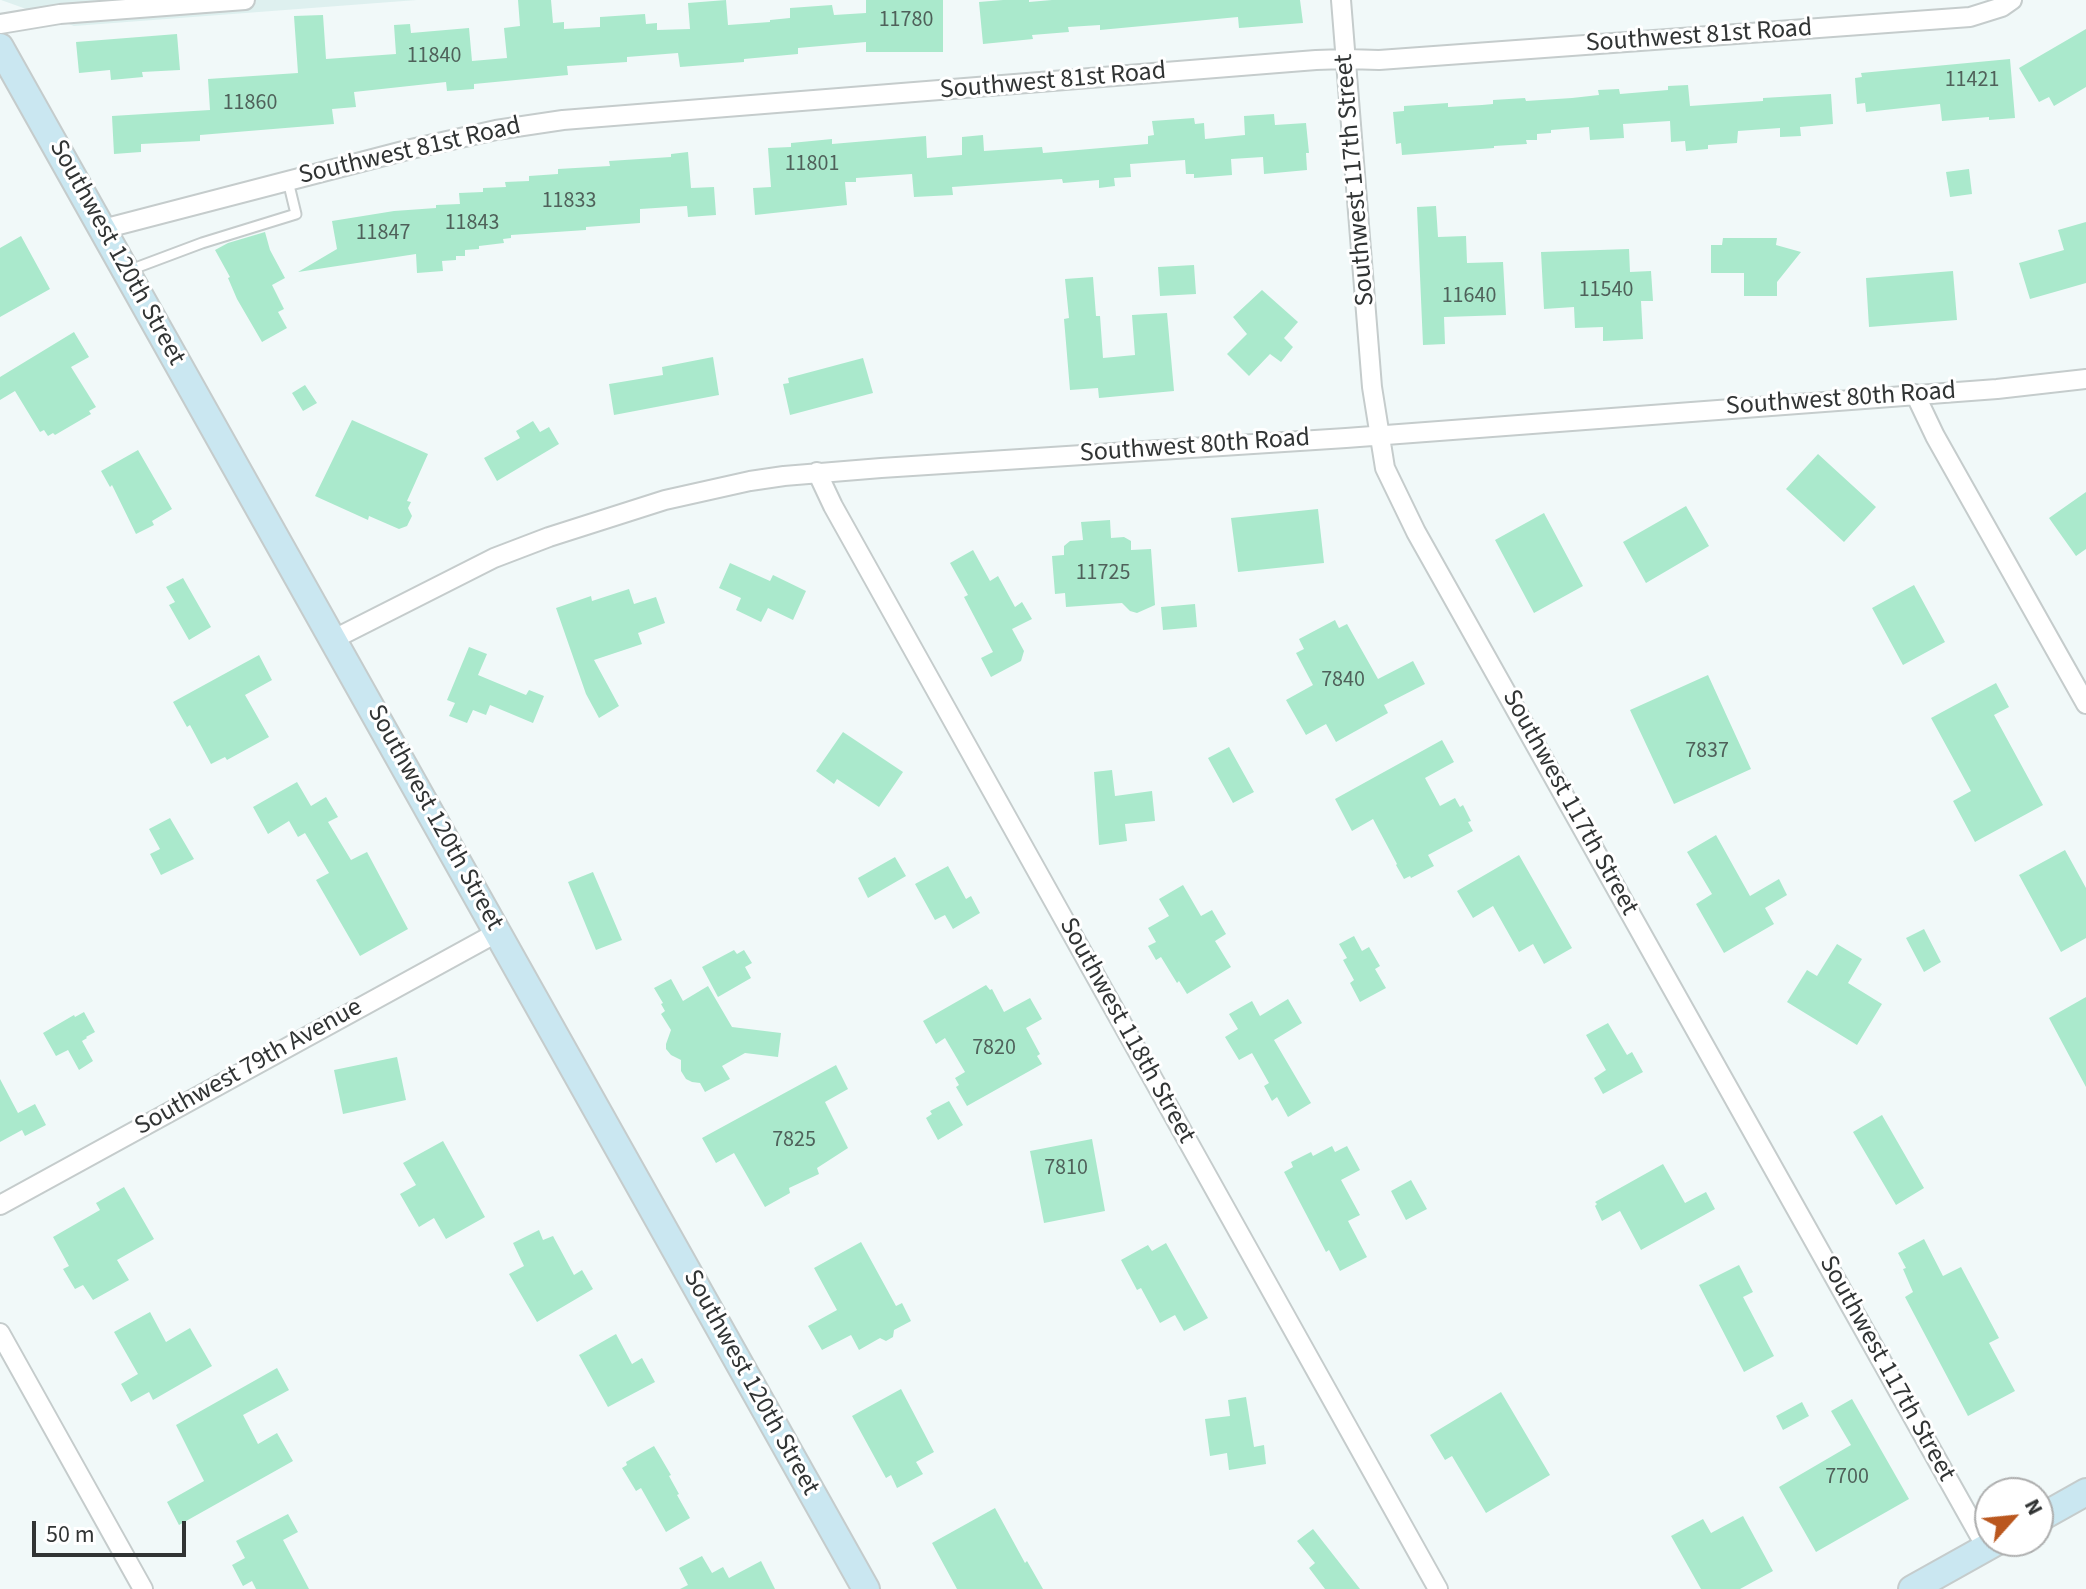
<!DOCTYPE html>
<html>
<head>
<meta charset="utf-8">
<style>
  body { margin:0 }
  #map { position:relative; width:2086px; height:1589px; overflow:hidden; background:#f1f9f9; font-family:"Source Sans 3",sans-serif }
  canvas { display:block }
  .north { position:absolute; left:1974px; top:1477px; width:80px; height:80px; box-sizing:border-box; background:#fff; border:2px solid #adaeae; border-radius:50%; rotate:63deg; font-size:22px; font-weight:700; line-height:32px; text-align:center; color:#313434 }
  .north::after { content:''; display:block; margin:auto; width:28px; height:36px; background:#ba571e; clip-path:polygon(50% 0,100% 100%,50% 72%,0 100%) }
  .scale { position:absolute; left:32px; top:1521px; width:154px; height:36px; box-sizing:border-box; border:4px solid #313434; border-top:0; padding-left:10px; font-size:24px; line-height:28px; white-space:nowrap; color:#313434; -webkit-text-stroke:6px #fff; paint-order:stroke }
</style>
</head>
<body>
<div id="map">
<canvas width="2086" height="1589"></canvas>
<div class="north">N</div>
<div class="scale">50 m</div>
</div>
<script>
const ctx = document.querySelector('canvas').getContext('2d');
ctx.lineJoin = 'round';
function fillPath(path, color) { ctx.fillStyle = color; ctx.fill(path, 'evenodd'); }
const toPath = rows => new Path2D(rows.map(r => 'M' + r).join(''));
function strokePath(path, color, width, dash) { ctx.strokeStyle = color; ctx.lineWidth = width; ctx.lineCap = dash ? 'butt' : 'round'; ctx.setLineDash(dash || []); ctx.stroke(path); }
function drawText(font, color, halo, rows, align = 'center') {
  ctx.font = font + ' "Source Sans 3",sans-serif'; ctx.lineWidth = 6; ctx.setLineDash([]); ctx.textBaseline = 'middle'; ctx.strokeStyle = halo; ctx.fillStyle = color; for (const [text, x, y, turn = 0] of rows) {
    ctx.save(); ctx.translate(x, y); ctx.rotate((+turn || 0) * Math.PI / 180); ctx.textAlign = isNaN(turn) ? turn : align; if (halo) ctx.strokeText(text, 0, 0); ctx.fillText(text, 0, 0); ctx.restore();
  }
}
fillPath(toPath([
  [1,0,417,0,74,26]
]), '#def0ef');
fillPath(toPath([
  [518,0,551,0,553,23,564,22,564,29,600,27,600,17,645,14,646,24,657,23,657,30,690,29,688,3,726,0,728,25,770,22,770,20,790,18,790,8,832,5,834,15,866,13,866,0,943,0,943,52,866,52,866,42,798,48,798,54,744,59,744,62,680,67,678,53,627,57,627,62,567,66,568,75,474,84,474,89,447,91,446,82,354,92,356,107,332,109,334,124,200,135,200,141,141,144,141,152,114,154,112,116,210,110,208,79,298,73,294,16,323,15,326,59,396,54,394,25,410,24,411,33,469,28,472,61,507,58,504,28,520,26],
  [1003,0,1029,0,1029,2,1052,0,1300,0,1303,23,1239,28,1238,17,1100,30,1100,25,1068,27,1069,32,1032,35,1033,39,983,44,979,2],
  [2086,29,2086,87,2054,106,2049,97,2039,102,2019,68],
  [177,34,180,70,142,72,143,77,111,80,110,70,79,73,76,42],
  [2010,59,2015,118,1989,120,1989,117,1942,121,1940,104,1866,112,1865,103,1857,104,1855,78,1862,77,1861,73],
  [1688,85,1690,106,1763,101,1763,98,1831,94,1833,124,1800,127,1801,136,1780,137,1780,128,1738,131,1737,143,1708,145,1708,149,1686,151,1685,141,1671,142,1670,121,1623,124,1624,138,1590,140,1589,127,1551,130,1551,133,1537,134,1537,140,1526,140,1527,144,1494,146,1494,148,1402,155,1401,143,1396,144,1393,112,1404,111,1404,106,1448,103,1448,107,1482,105,1493,104,1493,100,1525,98,1526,101,1572,98,1599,95,1598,90,1619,89,1620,94,1668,90,1668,86],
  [1274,114,1275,125,1306,123,1309,153,1306,153,1307,170,1264,174,1263,157,1231,159,1232,175,1194,178,1194,174,1186,174,1185,160,1130,164,1131,177,1114,178,1115,186,1099,188,1099,180,1063,183,1062,179,952,187,953,195,914,197,912,174,856,178,856,182,845,182,847,205,755,215,753,188,771,187,768,148,791,147,791,143,832,139,832,144,926,136,927,158,962,155,962,137,983,135,984,151,1042,147,1043,153,1148,144,1148,136,1154,135,1152,121,1194,118,1195,124,1204,123,1205,139,1245,135,1244,116],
  [688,152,691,188,714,187,716,215,688,217,687,206,640,209,640,223,586,227,586,230,511,235,511,238,503,239,504,243,479,246,479,249,465,250,465,256,456,256,456,260,442,261,443,271,417,273,416,254,298,272,337,249,332,221,394,211,436,208,436,205,460,204,459,193,483,192,483,188,506,187,505,182,529,181,529,176,558,174,558,169,610,166,609,161,671,157,671,154],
  [1969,169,1972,194,1950,197,1946,172],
  [1436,206,1438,237,1466,236,1467,263,1503,262,1506,315,1444,317,1445,344,1423,345,1417,207],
  [2086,222,2086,283,2030,299,2019,263,2064,250,2058,230],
  [265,232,270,250,285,278,272,285,284,309,278,312,287,328,262,342,237,299,228,278,230,277,215,250,228,243],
  [21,236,50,289,0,317,0,248],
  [1723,238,1777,238,1776,245,1801,252,1777,282,1777,296,1744,296,1744,273,1711,273,1711,245,1722,245],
  [1629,249,1630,272,1651,271,1653,301,1641,301,1643,339,1603,341,1603,327,1575,328,1574,307,1544,309,1541,252],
  [1194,265,1196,294,1160,296,1158,267],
  [1953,271,1957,320,1869,327,1866,278],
  [1093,277,1096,316,1100,316,1103,358,1135,355,1132,315,1167,313,1174,391,1099,398,1098,388,1070,390,1064,319,1069,318,1065,279],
  [1262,290,1298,322,1284,338,1293,347,1281,362,1270,354,1249,376,1227,354,1247,334,1233,317],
  [74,332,89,357,71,367,96,407,89,411,91,414,55,435,53,433,48,436,44,430,40,432,15,391,0,400,0,377],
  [713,357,719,395,614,415,609,384,663,375,662,367],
  [863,358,873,393,790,415,783,384,789,383,788,378],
  [305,385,317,403,303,411,292,393],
  [352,420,428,454,407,501,411,502,408,508,412,516,407,526,399,529,369,516,368,520,315,496],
  [533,421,540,432,549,427,559,444,497,481,484,458,520,438,516,431],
  [138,450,172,509,152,521,154,525,136,534,112,485,110,487,101,471],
  [1818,454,1876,507,1844,542,1786,489],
  [2086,492,2086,549,2076,556,2049,518],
  [1686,506,1709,546,1646,583,1623,542],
  [1318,509,1324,563,1238,572,1231,518],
  [1544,513,1583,586,1534,613,1495,540],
  [1110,520,1111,538,1124,537,1131,541,1131,550,1151,549,1155,605,1137,613,1130,611,1122,603,1066,607,1065,593,1055,594,1052,556,1064,555,1064,546,1070,541,1083,540,1081,522],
  [973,550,990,581,998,576,1015,607,1022,602,1032,619,1012,629,1024,651,1021,661,991,677,981,658,993,652,964,597,968,595,950,563],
  [730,563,770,581,773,575,806,591,793,620,768,608,761,622,736,610,741,598,719,588],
  [183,578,211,627,189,640,169,605,175,602,166,587],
  [1914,585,1945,642,1903,665,1872,608],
  [629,589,634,604,656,597,665,623,638,633,642,644,594,660,619,706,599,718,586,694,556,608,591,596,592,601],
  [1195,604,1197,627,1163,630,1161,607],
  [1335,620,1339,628,1347,624,1378,679,1413,661,1425,684,1384,705,1388,713,1336,742,1326,724,1306,735,1286,700,1313,685,1296,653,1304,649,1299,639],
  [469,647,487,654,478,675,526,695,529,690,544,696,533,723,490,705,486,715,473,710,467,723,449,716,455,703,447,700],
  [259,655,272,680,245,695,269,737,227,760,225,757,211,764,190,725,187,727,173,702],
  [1708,675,1751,769,1674,804,1630,710],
  [1996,683,2009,707,1994,715,2043,805,1975,842,1953,801,1971,791,1931,718],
  [843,732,903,772,879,807,837,779,834,784,816,771],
  [1442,740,1454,762,1425,778,1440,806,1455,798,1460,807,1463,805,1471,821,1468,822,1473,831,1428,855,1434,866,1411,878,1410,876,1404,879,1396,865,1397,864,1373,819,1352,831,1335,799],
  [1229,747,1254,792,1233,803,1208,758],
  [1112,770,1115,796,1152,791,1155,821,1125,824,1127,841,1099,845,1094,772],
  [297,782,311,806,326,797,338,817,328,822,351,860,367,852,408,929,360,956,316,880,329,873,305,833,298,837,289,821,268,834,253,807],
  [170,818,194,859,161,875,150,854,160,849,149,829],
  [1716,835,1750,896,1779,879,1787,895,1765,908,1774,924,1724,953,1696,904,1712,894,1687,852],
  [2065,850,2086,888,2086,938,2061,952,2019,875],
  [1519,855,1572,948,1544,964,1533,944,1519,952,1493,906,1473,918,1457,891],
  [895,857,906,876,868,898,858,878],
  [948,866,966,899,971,896,980,913,953,929,945,915,935,920,915,884],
  [593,872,622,940,596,950,568,882],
  [1183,885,1201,916,1212,910,1226,934,1215,941,1231,967,1187,994,1179,981,1177,983,1161,957,1156,960,1148,946,1156,942,1148,928,1169,916,1159,899],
  [1924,929,1941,962,1924,972,1906,938],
  [1354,936,1362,951,1369,947,1380,966,1375,969,1386,988,1360,1002,1350,983,1354,980,1343,960,1347,958,1339,944],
  [1837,944,1862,959,1848,983,1882,1004,1857,1045,1787,1002,1807,970,1817,976],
  [734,950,737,954,744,950,752,963,745,967,751,978,718,997,702,967],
  [671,979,683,1001,708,986,732,1027,781,1033,778,1057,745,1053,722,1066,730,1079,705,1092,700,1083,692,1082,686,1079,681,1071,681,1060,671,1055,666,1049,666,1044,671,1030,661,1014,665,1011,661,1004,663,1003,654,988],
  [986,985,990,990,992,989,1004,1012,1030,998,1042,1019,1026,1028,1040,1054,1037,1056,1042,1064,967,1106,956,1087,959,1085,955,1078,965,1072,945,1038,936,1044,923,1021],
  [2086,997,2086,1087,2049,1018],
  [1288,999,1302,1023,1274,1040,1311,1103,1288,1117,1277,1097,1272,1101,1264,1086,1269,1083,1252,1053,1239,1060,1225,1037,1238,1029,1229,1014,1252,1001,1260,1016],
  [84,1012,95,1032,86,1037,87,1038,82,1041,93,1061,79,1070,68,1050,56,1056,43,1033,74,1015,75,1017],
  [1608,1023,1627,1055,1632,1052,1643,1072,1603,1094,1594,1078,1606,1070,1586,1035],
  [397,1057,406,1100,343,1114,334,1070],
  [836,1065,848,1089,825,1102,848,1148,817,1168,819,1174,789,1188,790,1193,765,1207,734,1153,716,1163,702,1138],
  [0,1079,18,1113,35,1104,46,1125,25,1136,22,1130,0,1142],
  [949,1101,963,1125,938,1140,926,1118,932,1114,930,1111],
  [1882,1115,1924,1188,1896,1205,1853,1132],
  [1092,1139,1105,1211,1044,1223,1030,1151],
  [443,1141,485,1217,446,1239,434,1218,419,1227,400,1194,416,1185,403,1163],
  [1332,1146,1335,1152,1347,1146,1360,1170,1341,1180,1360,1215,1348,1221,1367,1257,1340,1271,1329,1250,1326,1252,1284,1172,1293,1167,1291,1162,1311,1152,1313,1156],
  [1663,1164,1685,1203,1706,1192,1715,1209,1641,1250,1620,1211,1602,1221,1595,1206,1597,1204,1595,1202],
  [1411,1180,1427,1209,1406,1220,1391,1191],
  [124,1187,154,1239,117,1260,129,1280,93,1300,83,1285,75,1289,63,1269,69,1266,53,1237,100,1210,96,1203],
  [539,1230,543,1240,553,1236,574,1275,582,1270,593,1289,537,1322,509,1274,524,1266,513,1243],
  [1924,1239,1943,1276,1961,1267,1999,1338,1989,1343,2015,1391,1968,1416,1905,1297,1913,1292,1903,1269,1906,1268,1898,1253],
  [861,1242,896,1306,902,1303,911,1321,894,1330,893,1337,886,1341,880,1338,859,1350,851,1335,822,1350,808,1326,837,1310,814,1268],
  [1166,1243,1208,1318,1184,1331,1175,1315,1160,1323,1141,1288,1137,1290,1121,1260,1148,1245,1152,1251],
  [1739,1265,1753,1292,1743,1297,1774,1356,1744,1372,1699,1285],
  [150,1312,166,1342,190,1328,212,1366,153,1400,149,1392,131,1402,121,1384,138,1374,114,1332],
  [616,1334,632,1364,642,1358,655,1382,608,1407,579,1355],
  [277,1368,289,1390,243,1415,258,1444,277,1433,293,1461,179,1525,167,1502,204,1481,176,1425],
  [901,1389,934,1452,916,1462,923,1474,897,1488,891,1475,886,1478,852,1416],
  [1501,1392,1550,1475,1486,1513,1452,1456,1445,1460,1430,1435],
  [1246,1397,1254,1447,1264,1445,1266,1464,1229,1470,1227,1453,1210,1456,1205,1419,1230,1416,1228,1400],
  [1852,1399,1909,1499,1816,1552,1779,1487,1851,1445,1831,1411],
  [1802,1402,1809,1416,1783,1430,1776,1416],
  [654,1446,671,1475,669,1476,679,1494,677,1495,690,1518,666,1532,641,1488,636,1491,622,1468,627,1465,626,1462],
  [995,1508,1025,1563,1027,1561,1043,1589,957,1589,932,1543],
  [288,1514,298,1532,283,1540,309,1589,256,1589,252,1581,243,1586,232,1565,245,1558,236,1541],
  [1743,1516,1773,1571,1740,1589,1701,1589,1671,1536,1703,1519,1711,1533],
  [1313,1529,1360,1589,1325,1589,1309,1568,1315,1563,1297,1541],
  [702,1556,712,1573,723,1567,729,1578,761,1561,775,1589,680,1589,688,1585,679,1568]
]), '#aae9cc');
const lane = toPath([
  [130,270,202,243,296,214,288,181]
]);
const street = toPath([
  [1341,0,1372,387,1385,468,1416,532,1986,1547],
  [0,24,60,14,245,0],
  [103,229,411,149,496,130,563,120,1316,60,1346,59,1379,60,1970,17,2002,7,2012,0],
  [1915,394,1935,436,2086,704],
  [817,472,833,506,1438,1589],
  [334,639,494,558,549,537,665,500,750,481,784,476,881,468,1346,438,1997,389,2086,379],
  [0,1205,498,932],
  [0,1333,143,1589]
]);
const secondary = toPath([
  [0,47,866,1589],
  [2038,1519,2086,1492],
  [1912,1589,1998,1541]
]);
strokePath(lane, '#c5cccc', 13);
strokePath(street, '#c5cccc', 22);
strokePath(secondary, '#c5cccc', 30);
strokePath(lane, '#fff', 9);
strokePath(street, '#fff', 18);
strokePath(secondary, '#cae7f1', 26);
drawText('22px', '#4f615a', null, [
  ["11780",906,21],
  ["11840",434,57],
  ["11421",1972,81],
  ["11860",250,104],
  ["11801",812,165],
  ["11833",569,202],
  ["11843",472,224],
  ["11847",383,234],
  ["11540",1606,291],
  ["11640",1469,297],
  ["11725",1103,574],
  ["7840",1343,681],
  ["7837",1707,752],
  ["7820",994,1049],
  ["7825",794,1141],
  ["7810",1066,1169],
  ["7700",1847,1478]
]);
drawText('26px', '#313434', '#fff', [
  ["Southwest 81st Road",1699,37,-4],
  ["Southwest 81st Road",1053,82,-5],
  ["Southwest 81st Road",410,152,-13],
  ["Southwest 117th Street",1356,180,-95],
  ["Southwest 120th Street",116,253,61],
  ["Southwest 80th Road",1841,400,-4],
  ["Southwest 80th Road",1195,447,-4],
  ["Southwest 117th Street",1569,803,61],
  ["Southwest 120th Street",434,818,61],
  ["Southwest 118th Street",1126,1031,61],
  ["Southwest 79th Avenue",249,1068,-29],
  ["Southwest 117th Street",1886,1369,61],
  ["Southwest 120th Street",750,1383,61]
]);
</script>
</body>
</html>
